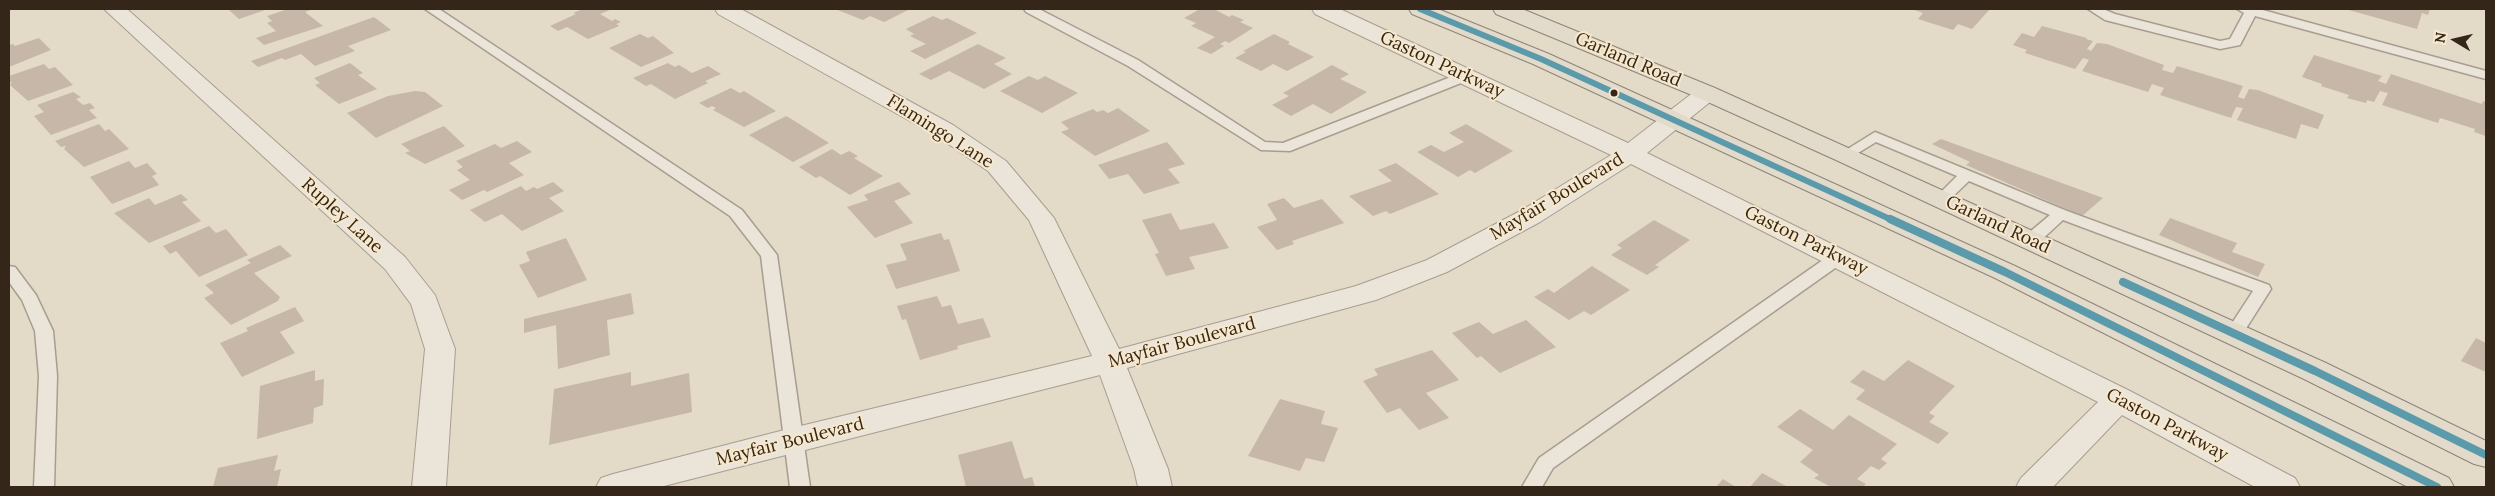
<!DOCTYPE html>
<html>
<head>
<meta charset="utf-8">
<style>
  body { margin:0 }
  #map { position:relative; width:2495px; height:496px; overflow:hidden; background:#e3dac7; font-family:Lora,serif }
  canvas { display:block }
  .frame { position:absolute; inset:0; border:10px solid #35261a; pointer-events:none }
  .north { position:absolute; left:2430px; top:15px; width:50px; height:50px; -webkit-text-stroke:4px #f7e8cb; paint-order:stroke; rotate:279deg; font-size:14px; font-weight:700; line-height:20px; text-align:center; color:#35261a }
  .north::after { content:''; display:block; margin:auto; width:18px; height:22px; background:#35261a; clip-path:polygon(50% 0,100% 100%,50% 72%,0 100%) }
</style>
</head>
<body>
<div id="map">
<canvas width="2495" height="496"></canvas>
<div class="frame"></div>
<div class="north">N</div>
</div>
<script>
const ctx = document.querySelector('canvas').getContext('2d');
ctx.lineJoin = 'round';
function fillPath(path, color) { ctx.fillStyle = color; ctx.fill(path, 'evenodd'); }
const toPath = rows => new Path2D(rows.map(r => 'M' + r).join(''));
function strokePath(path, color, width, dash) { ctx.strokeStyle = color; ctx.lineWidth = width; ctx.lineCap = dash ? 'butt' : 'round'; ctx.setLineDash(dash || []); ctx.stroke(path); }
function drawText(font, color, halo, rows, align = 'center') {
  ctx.font = font + ' Lora,serif'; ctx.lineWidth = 4; ctx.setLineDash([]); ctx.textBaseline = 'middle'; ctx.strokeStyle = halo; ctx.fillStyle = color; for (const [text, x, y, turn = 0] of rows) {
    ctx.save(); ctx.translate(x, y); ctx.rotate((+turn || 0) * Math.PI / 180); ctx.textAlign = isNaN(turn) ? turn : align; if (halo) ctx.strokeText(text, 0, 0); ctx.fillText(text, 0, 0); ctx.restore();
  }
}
fillPath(toPath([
  [228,9,268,9,239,19],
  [288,9,313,9,305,12,323,26,264,45,256,38,276,31,267,23,272,21,267,16],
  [583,9,612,9,600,14,612,21,615,19,621,22,616,24,619,26,588,39,567,27,558,31,550,26,576,14,573,13],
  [835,9,910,9,884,22,870,16,863,20],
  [1200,9,1214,9,1229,17,1232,15,1244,20,1240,22,1253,28,1229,43,1225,41,1220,44,1224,46,1211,54,1197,48,1215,37,1191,26,1196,23,1184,18],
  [1911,9,1990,9,1972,29,1958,24,1953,30,1918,19,1923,13],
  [2345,9,2430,9,2428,15,2422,13,2417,29],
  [933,16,942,20,947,18,977,33,925,59,910,51,926,44,910,36,914,34,906,29],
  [374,17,391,30,348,46,355,51,315,66,301,54,285,60,282,58,258,67,251,61],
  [2042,26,2087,38,2086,39,2093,41,2087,49,2091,51,2097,43,2107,44,2164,65,2162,70,2173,73,2177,66,2243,86,2238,97,2244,99,2249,89,2258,90,2324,115,2318,129,2301,124,2296,139,2237,120,2243,108,2236,107,2231,118,2160,95,2164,88,2152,84,2148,92,2082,71,2089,60,2083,58,2075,69,2025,53,2027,50,2013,45,2022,33,2034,37],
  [640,34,648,38,653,36,674,53,641,67,609,48],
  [1274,34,1290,42,1288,44,1314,57,1287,71,1273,64,1261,71,1235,58,1246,52,1243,51],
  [39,38,51,50,9,67,9,45,13,44,15,46],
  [978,44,1006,58,994,64,1012,74,984,89,949,71,931,80,919,74],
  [2314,55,2382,76,2378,81,2386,84,2391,74,2482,104,2483,101,2486,102,2486,136,2474,132,2475,129,2440,118,2438,123,2382,105,2388,93,2380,91,2374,102,2367,100,2366,103,2347,98,2349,95,2321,86,2322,84,2302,77],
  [350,63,363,73,358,75,377,89,339,104,315,85,320,83,314,78],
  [668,63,675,67,679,65,692,73,708,66,721,74,705,81,708,83,675,99,651,84,646,86,633,78],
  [44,64,49,69,55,67,73,85,28,101,10,85,12,82,9,83,9,76],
  [1332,65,1349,74,1340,79,1367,92,1331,114,1313,104,1291,116,1272,105,1289,96,1283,93],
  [1029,76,1038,80,1045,76,1078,93,1042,113,1000,91],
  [731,88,740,93,744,91,776,111,744,127,713,110,716,108,712,106,708,108,699,103],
  [415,91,425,92,443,106,376,138,347,113,388,96],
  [73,92,81,97,76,99,83,105,90,103,95,108,89,110,97,118,51,135,34,116,44,112,37,105],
  [1118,108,1150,131,1095,156,1061,132,1069,129,1061,122,1093,109,1097,112,1103,110,1108,113],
  [786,116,793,120,829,143,793,162,749,135],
  [99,124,105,131,109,129,129,149,84,167,64,149,66,146,61,147,55,141],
  [1466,124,1513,151,1475,173,1470,170,1458,177,1417,152,1431,145,1444,152,1464,142,1449,133],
  [444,126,465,146,425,164,405,153,410,151,401,144],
  [1941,139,2103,198,2082,216,1966,165,1970,162,1932,144],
  [517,141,532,152,509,163,524,175,487,192,484,190,462,200,449,190,470,180,457,170,463,167,456,161,495,144,501,148],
  [1167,142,1185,164,1168,169,1180,183,1144,194,1128,174,1109,179,1098,165],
  [832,149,841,155,849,151,858,156,854,158,883,176,850,195,820,176,816,178,799,167],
  [129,161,135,168,147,163,157,174,152,176,159,185,112,204,90,177],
  [1396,163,1439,194,1390,214,1386,211,1373,216,1349,196,1392,181,1378,170],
  [553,182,564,191,549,198,564,211,522,231,502,214,485,222,470,210,521,186,526,191,534,187,537,189],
  [899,182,911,194,894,201,913,223,875,238,847,207,868,200,864,195],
  [181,194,188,200,182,202,201,221,149,243,114,213,149,198,155,205],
  [1284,198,1294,208,1322,199,1344,223,1292,241,1294,244,1277,250,1257,227,1277,220,1267,204],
  [1171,213,1180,230,1214,223,1229,248,1189,257,1195,269,1166,276,1155,254,1159,253,1142,220],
  [2170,218,2237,243,2232,252,2265,264,2258,277,2159,235],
  [1654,220,1690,240,1655,265,1659,267,1647,275,1611,255,1622,248,1617,245],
  [209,226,216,233,226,229,248,255,199,277,176,251,170,254,163,246],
  [941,233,944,240,949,239,960,271,896,289,886,265,907,260,900,244],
  [566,238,587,280,538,298,519,265,530,261,526,252],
  [280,245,292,256,254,273,280,297,278,301,231,325,204,298,214,293,205,285,251,263,247,260],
  [1592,266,1630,290,1591,315,1584,311,1569,320,1534,297,1548,289,1554,293],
  [631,293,634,314,607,320,610,355,558,369,556,325,524,333,524,319],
  [937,296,942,307,951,305,958,324,983,318,991,337,957,346,958,349,920,360,906,319,902,320,897,306],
  [295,307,304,321,280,332,295,353,242,377,220,343,248,331,246,328],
  [1526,320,1556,347,1500,373,1481,356,1477,358,1452,333,1479,322,1493,334],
  [2476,338,2486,343,2486,372,2461,361],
  [1432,350,1459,380,1426,393,1449,418,1419,430,1400,408,1387,413,1363,381,1378,375,1374,369],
  [1908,360,1955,386,1929,413,1935,416,1929,422,1949,433,1938,444,1856,399,1865,390,1850,382,1863,370,1884,381],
  [315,370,315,381,324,379,323,405,314,408,313,423,257,439,260,386],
  [631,372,631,386,689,373,692,412,549,445,554,389],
  [1280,399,1325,411,1321,424,1338,428,1324,462,1306,458,1300,471,1248,456],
  [1800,409,1833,430,1849,415,1897,444,1881,459,1887,463,1879,470,1871,466,1857,479,1866,484,1863,487,1831,487,1814,478,1819,475,1800,462,1813,450,1777,427],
  [1012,441,1024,479,1032,477,1035,487,966,487,958,455],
  [278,455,274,471,281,469,277,487,213,487,218,468],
  [1762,473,1788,487,1750,487],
  [1723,479,1736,487,1716,487]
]), '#c7b7a8');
const lane = toPath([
  [425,9,439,9,742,210,777,255,810,487,790,487,761,256,730,216,425,9],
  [1024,9,1039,9,1138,60,1265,142,1283,143,1461,73,1471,73,1473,76,1471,79,1290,151,1261,150,1128,66,1026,12,1024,9],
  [2088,9,2103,9,2115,14,2220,41,2230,39,2244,13,2237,9,2259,9,2486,71,2486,79,2255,16,2240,45,2220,49,2105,20,2088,9],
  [1875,132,2067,211,2269,285,2271,289,2240,338,2228,338,2225,334,2253,291,2063,220,2037,244,2025,244,2023,240,2025,236,2050,215,1969,181,1947,202,1937,202,1934,199,1957,176,1876,142,1850,158,1840,158,1838,155,1875,132],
  [1839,252,1845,253,1847,257,1845,261,1553,468,1542,487,1522,487,1539,458,1833,253,1839,252],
  [9,266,15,267,36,295,53,331,57,376,54,487,34,487,39,376,35,331,22,300,9,282,9,266]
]);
const street = toPath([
  [104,9,127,9,405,257,435,295,455,349,446,487,412,487,425,349,411,304,385,269,104,9],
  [715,9,741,9,953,125,1006,161,1054,218,1119,349,1356,286,1427,260,1522,210,1611,155,1315,14,1312,9,1340,9,1628,143,1699,88,1707,86,1715,88,1719,93,1715,98,1647,153,2130,391,2295,478,2300,487,2255,487,2122,415,2053,487,2016,487,2021,478,2098,402,1631,164,1540,222,1447,272,1376,300,1127,368,1168,469,1172,487,1138,487,1134,469,1100,375,660,487,596,487,601,478,613,474,792,428,1092,356,1029,220,988,171,935,135,718,14,715,9]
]);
const primary = toPath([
  [1409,9,1438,9,1549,54,2015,266,2449,478,2454,487,2408,487,1995,278,1533,64,1412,14,1409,9],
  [1493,9,1522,9,1715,88,2326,363,2486,441,2486,467,2474,464,2304,379,1836,160,1699,98,1496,14,1493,9]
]);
strokePath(lane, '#a79e91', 3);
strokePath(street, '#a79e91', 2);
strokePath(primary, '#8d8478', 2);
fillPath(lane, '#ebe4d9');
fillPath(street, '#ebe4d9');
fillPath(primary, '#e2daca');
strokePath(toPath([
  [1420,9,1541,59,1892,220]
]), '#5b9aaa', 6);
strokePath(toPath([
  [1890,219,2005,272,2437,487],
  [2123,282,2315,371,2486,455]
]), '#5b9aaa', 8);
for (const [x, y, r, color] of [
  [1614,93,4.5,"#35261a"]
]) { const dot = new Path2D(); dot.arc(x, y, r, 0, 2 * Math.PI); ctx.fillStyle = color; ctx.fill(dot); strokePath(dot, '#f7e8cb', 2); }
drawText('18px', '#35261a', '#f7e8cb', [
  ["Garland Road",1628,60,23],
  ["Gaston Parkway",1442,65,25],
  ["Flamingo Lane",940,132,32],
  ["Mayfair Boulevard",1557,197,-31],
  ["Rupley Lane",342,216,42],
  ["Garland Road",1998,225,25],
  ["Gaston Parkway",1806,241,26],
  ["Mayfair Boulevard",1182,343,-15],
  ["Gaston Parkway",2167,425,28],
  ["Mayfair Boulevard",790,442,-14]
]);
</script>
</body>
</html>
